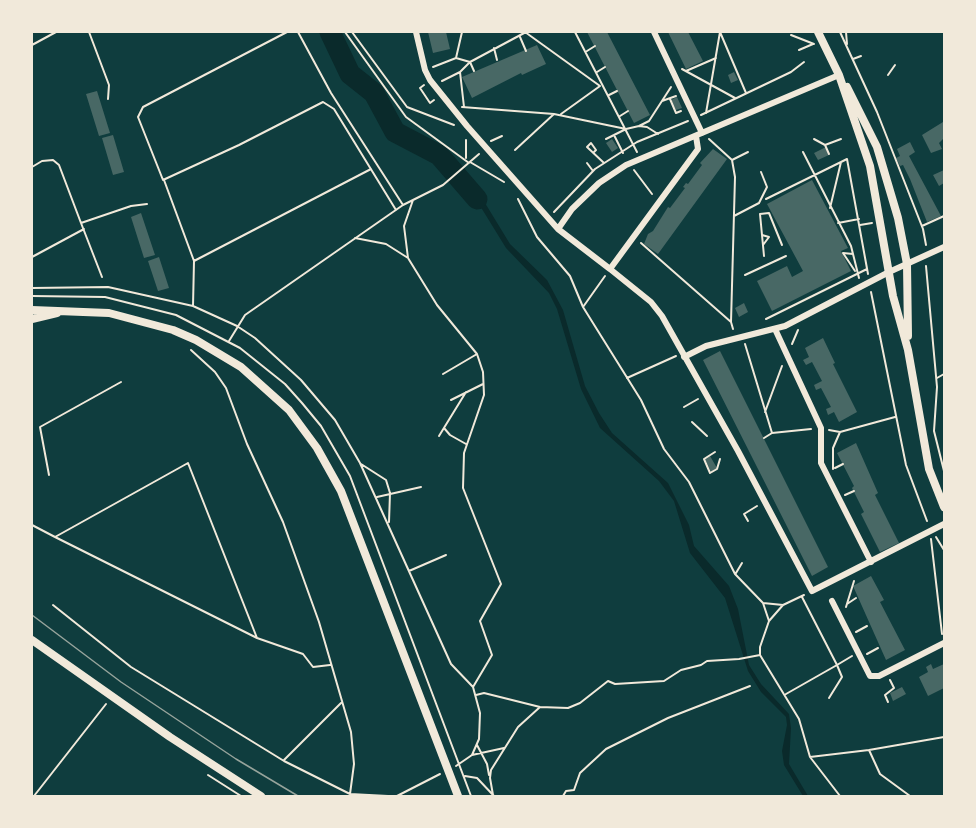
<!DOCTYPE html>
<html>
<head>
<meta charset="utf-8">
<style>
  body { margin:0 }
  #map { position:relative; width:976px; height:828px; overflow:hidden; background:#0f3d3e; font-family:Literata,serif }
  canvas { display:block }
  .frame { position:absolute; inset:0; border:33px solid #f1e9da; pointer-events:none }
</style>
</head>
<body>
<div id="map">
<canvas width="976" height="828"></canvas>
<div class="frame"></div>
</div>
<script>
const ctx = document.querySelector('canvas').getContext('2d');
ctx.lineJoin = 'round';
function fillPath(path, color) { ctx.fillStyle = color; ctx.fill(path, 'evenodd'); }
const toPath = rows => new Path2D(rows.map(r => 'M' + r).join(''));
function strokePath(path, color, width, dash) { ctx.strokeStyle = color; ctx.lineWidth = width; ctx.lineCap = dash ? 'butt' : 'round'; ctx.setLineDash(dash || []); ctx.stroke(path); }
fillPath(toPath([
  [460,176,485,203,510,244,547,280,563,310,585,386,599,413,612,433,668,483,689,525,694,546,729,586,738,609,749,665,761,684,789,714,791,728,789,764,808,796,803,796,784,765,782,751,787,725,786,717,761,692,748,671,725,598,690,553,674,501,659,481,600,428,581,389,557,309,549,293,506,248,482,209,457,179]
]), '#0a2a2b');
strokePath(toPath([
  [330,32,350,74,374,93,395,132,439,155,477,199]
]), '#0a2a2b', 21);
fillPath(toPath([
  [428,32,446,32,450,49,433,53],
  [587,32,607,32,650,115,634,123],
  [668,32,688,32,703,61,686,69],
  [537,45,546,64,522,75,521,73,472,98,462,77],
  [734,72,738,80,731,83,728,75],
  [97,91,110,133,99,136,86,94],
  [677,97,682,108,676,110,671,100],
  [943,122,944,138,939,143,942,149,931,153,922,135],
  [113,135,124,172,113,175,102,138],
  [612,139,618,148,612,152,606,143],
  [910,142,915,152,909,156,941,216,927,222,910,179,903,165,900,166,896,158,900,156,897,149],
  [826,147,829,155,818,160,814,153],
  [713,149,727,159,658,254,644,244,648,234,653,231,668,207,670,208,685,188,683,187,686,183,688,184,702,165,700,163],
  [944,170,944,183,939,186,933,175],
  [812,180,848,248,841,251,851,271,772,311,757,281,787,266,792,277,803,271,767,204],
  [141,213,155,255,144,258,131,217],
  [159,257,169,288,158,291,148,261],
  [744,303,748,312,739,317,735,308],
  [823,338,835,363,833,364,857,412,839,422,834,412,828,415,826,409,831,407,821,388,816,390,814,385,822,381,812,362,806,365,803,360,809,357,805,348],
  [720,351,828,567,812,576,703,360],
  [856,443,878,493,875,495,899,543,880,552,861,514,864,512,852,488,854,486,837,453],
  [710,456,717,468,711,472,705,459],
  [871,576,884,600,880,602,905,650,886,660,853,586],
  [931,664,933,669,944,664,944,688,928,696,919,677,928,672,926,667],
  [902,687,906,694,893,701,890,693]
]), '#486865');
strokePath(toPath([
  [89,32,109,85,108,99],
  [287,32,143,107,138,117,163,180,239,145,323,102,334,109,396,210],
  [298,32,331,93,403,205],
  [345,32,406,117,469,163],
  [352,32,407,107,454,125],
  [462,32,456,58,470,62,526,32],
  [525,32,600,86],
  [575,32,637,152],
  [720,32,746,93],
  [840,32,877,112,923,229,926,245],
  [846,32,847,44],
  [791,35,814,44],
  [520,37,526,51],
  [32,45,56,32],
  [494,48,497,60],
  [799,50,813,44],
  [587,51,595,46],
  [853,59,861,56],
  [433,67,456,58],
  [682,69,735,98],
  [686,71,716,58],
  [460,72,464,107],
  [597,72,605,67],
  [888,75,895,65],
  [442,81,460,72,470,62,474,71],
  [424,85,420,88,430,103,434,100],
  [609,95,617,91],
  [670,99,676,113,681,111],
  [662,101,676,96],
  [462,107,554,114,626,129],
  [706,113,720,32],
  [561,114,600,86],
  [701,115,791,72,804,62],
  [620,116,628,111],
  [639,126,649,121,671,87],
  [614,135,623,153],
  [606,139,626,129,639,126,647,127,658,134],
  [709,139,732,160,735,177,731,322,733,329],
  [814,139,825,145],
  [491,141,502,136],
  [515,150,554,114],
  [594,152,596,150,591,143,587,147,604,163],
  [803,152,851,246,859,278],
  [829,154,825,145,841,139],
  [466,158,466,140],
  [732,160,748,152],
  [470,162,504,182],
  [587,163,593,171],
  [32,167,42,161,53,160,59,165,81,223,131,206,147,204],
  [634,170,652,194],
  [164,180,194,261,371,169],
  [518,199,537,237,570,276,583,307,641,400,664,449,689,482,735,574,763,603,783,605,804,595],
  [766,199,841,162],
  [830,208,841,162,847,159,868,274],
  [554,212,595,169,637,142,688,121],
  [734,216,759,203,767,187,761,172],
  [81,223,102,277],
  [838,223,859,219],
  [860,225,872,223],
  [922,226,944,216],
  [762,235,769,237,763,245],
  [355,238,386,244,408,258,437,305,477,354,443,374],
  [641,243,731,322],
  [853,254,843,253,855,271],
  [764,256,760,214,769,213,782,245],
  [32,257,84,229],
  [408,258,404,226,413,200],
  [926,266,937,387,934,431,944,471],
  [745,275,786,256],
  [32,288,108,287,193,306,237,326,255,338,301,380,335,420,360,463,451,664,473,687,480,713,479,739,472,755,456,766],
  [871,292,906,465,927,521],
  [32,296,105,297,176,315,240,348,285,384,302,403,321,426,350,476,471,796],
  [193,306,194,261],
  [583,307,605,276],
  [766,319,867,269],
  [229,341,245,315,403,205,443,185,479,154],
  [745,344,772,433],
  [792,344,798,330],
  [627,378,676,356],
  [937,378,944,374],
  [451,400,483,384],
  [684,407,698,399],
  [765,412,782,366],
  [692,422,707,436],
  [444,428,450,435,466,444],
  [829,430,840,432,895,417],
  [439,436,466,392],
  [764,438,772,433,811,429],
  [715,452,704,459,710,473,717,469,720,459],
  [361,464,386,480,390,493,389,522],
  [835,468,843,464],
  [833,469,833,448,840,432],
  [49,475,40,427,121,382],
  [845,495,854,491],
  [377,497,421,487],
  [748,521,744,514,757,506],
  [32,525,55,537,257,638,188,463,55,537],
  [936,537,944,550],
  [931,539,942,634],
  [409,571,446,555],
  [736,573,742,563],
  [802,597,837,665,852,656],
  [763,603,769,621,760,647,760,655,799,719,810,757],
  [847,604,856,598],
  [53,605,131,667,284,761,350,794,354,764,351,732,319,622,283,522,247,444,226,388,215,372,191,350],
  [846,607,854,581],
  [769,621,783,605],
  [856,632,867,626],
  [257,638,303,654,313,667,330,665],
  [867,654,878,648],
  [473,687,492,655,480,621,501,584,463,488,464,453,484,395,483,372,477,354],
  [786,694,837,665,842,677,829,698],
  [476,695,484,693,540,707,568,708,580,703,608,681,615,684,664,681,681,670,701,665,707,661,739,659,760,655],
  [888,702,885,695,894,688,890,680],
  [477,745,487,764,489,775],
  [869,750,944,737],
  [472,755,504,748],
  [284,760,341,703],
  [208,775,241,796],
  [465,776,477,778,494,796],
  [350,794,388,796],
  [493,795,490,778,491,770,518,727,540,707],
  [34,796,106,704],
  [397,796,440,774],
  [563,796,566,791,574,790,580,773,606,749,668,718,750,686],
  [840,796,810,757,869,750,880,774,910,796]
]), '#f1e9da', 2);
strokePath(toPath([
  [416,32,425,70,430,80,467,126,558,229,610,269,698,149,696,136],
  [654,32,702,133],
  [558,229,572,209,599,183,626,165,839,75],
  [610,269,651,302,662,316,738,451,812,591,944,524],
  [775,329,821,428,821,463,871,562],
  [684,357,706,346,785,326,889,272,944,247],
  [832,601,870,676,879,676,944,643]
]), '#f1e9da', 6);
strokePath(toPath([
  [818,32,839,75,870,166,893,296,908,350,929,469,944,507],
  [847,87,877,147,898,218,907,264,908,336],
  [32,640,170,737,261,796]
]), '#f1e9da', 8);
strokePath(toPath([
  [32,310,109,313,173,330,196,340,241,367,289,410,317,448,341,491,458,796],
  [32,319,57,313]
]), '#f1e9da', 8);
strokePath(toPath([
  [32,615,121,682,236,759,298,796]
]), '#97a49c', 1.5);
</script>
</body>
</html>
